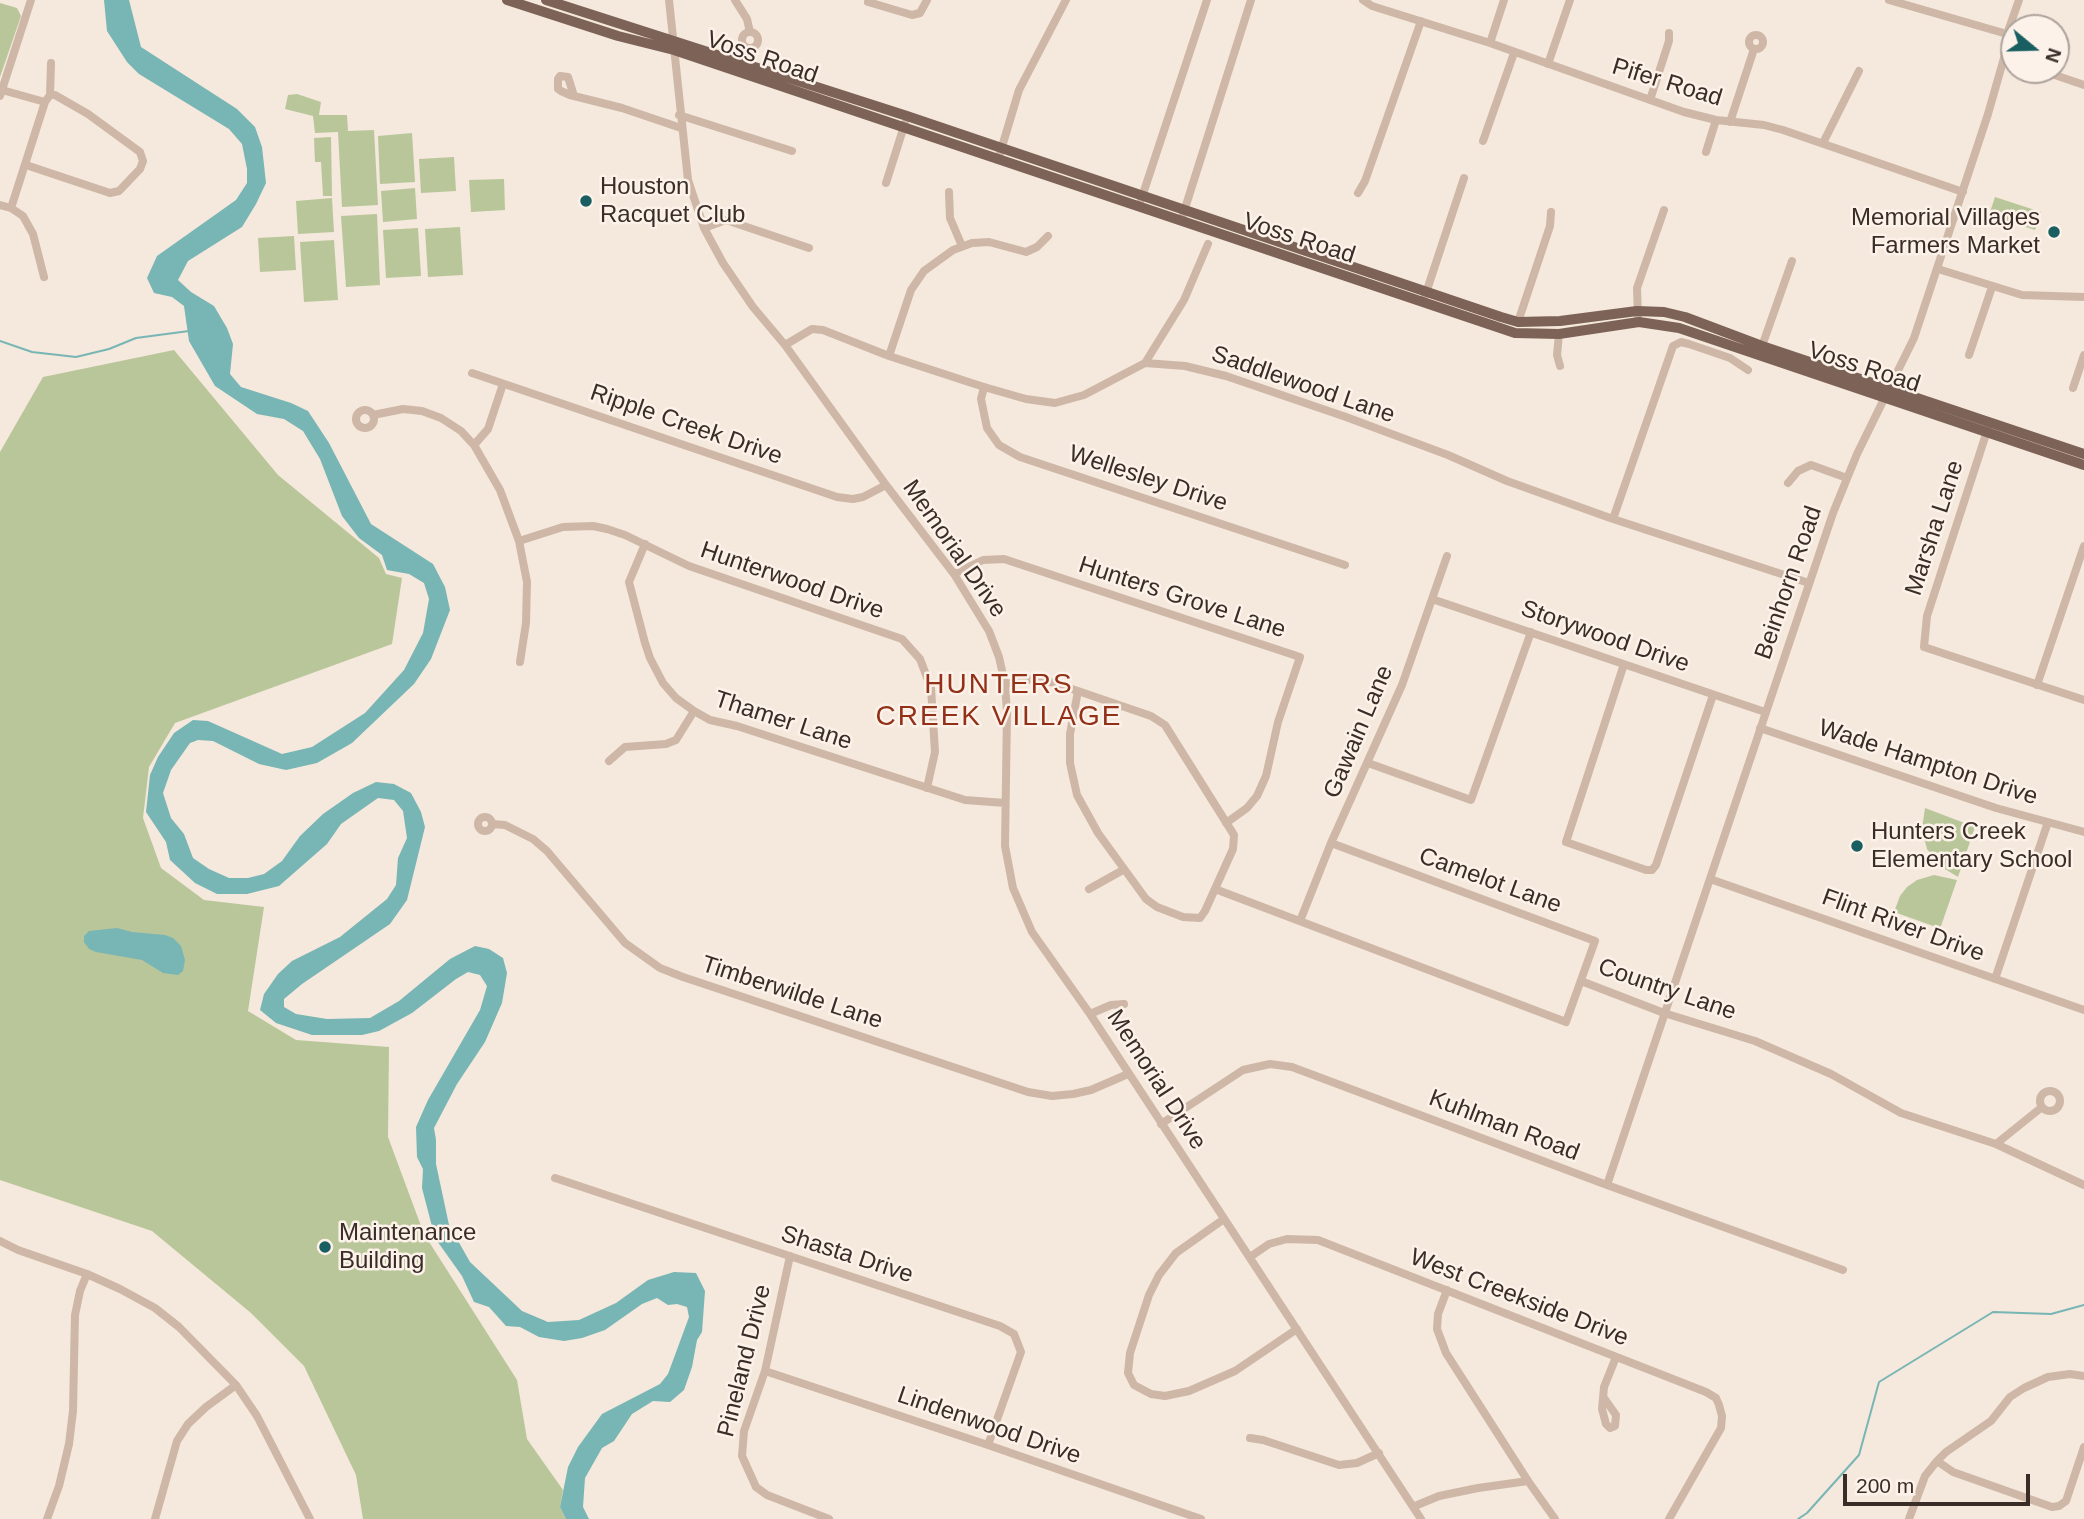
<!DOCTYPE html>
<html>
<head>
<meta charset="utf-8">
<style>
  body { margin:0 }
  #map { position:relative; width:2084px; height:1519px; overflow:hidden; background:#f5e8dc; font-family:Arial,sans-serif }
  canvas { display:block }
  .north { position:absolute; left:2000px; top:14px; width:70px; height:70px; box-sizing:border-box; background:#fcf2e9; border:2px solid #aea39c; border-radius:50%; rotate:109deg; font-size:19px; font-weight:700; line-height:28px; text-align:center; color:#3a2d28 }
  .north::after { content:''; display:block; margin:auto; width:24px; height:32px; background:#195e60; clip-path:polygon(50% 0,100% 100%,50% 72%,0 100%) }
  .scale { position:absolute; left:1843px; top:1474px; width:187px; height:32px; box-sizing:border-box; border:4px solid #3a2d28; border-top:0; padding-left:9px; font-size:21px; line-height:24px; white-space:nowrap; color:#3a2d28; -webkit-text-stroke:5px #fcf2e9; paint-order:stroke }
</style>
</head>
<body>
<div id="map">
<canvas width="2084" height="1519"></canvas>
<div class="north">N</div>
<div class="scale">200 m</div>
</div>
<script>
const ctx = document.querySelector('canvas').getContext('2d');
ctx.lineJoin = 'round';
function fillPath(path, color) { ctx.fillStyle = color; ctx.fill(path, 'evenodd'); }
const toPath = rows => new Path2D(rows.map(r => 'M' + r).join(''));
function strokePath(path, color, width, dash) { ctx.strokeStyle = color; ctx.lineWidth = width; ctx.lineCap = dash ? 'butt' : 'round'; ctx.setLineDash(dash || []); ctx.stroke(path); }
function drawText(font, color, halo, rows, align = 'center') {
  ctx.font = font + ' Arial,sans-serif'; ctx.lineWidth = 5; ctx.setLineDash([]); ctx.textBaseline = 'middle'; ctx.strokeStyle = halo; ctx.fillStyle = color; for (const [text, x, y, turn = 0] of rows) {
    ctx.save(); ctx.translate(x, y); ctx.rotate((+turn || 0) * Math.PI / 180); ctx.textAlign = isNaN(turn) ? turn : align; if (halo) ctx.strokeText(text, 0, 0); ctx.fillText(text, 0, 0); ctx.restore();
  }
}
fillPath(toPath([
  [0,3,17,8,21,16,0,77],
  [297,94,321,102,319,115,347,115,348,131,374,130,378,205,342,207,338,132,315,133,313,116,285,109,288,95],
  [412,133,415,182,380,184,378,136],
  [331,137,332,196,323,196,321,162,315,162,314,138],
  [454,157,456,191,421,193,419,159],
  [504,179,505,210,471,212,469,180],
  [415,188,417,219,383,222,381,191],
  [1995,197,2041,212,2035,230,1989,215],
  [332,198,334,232,298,234,296,201],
  [377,214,380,285,346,287,341,216],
  [460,227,463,275,428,277,425,229],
  [418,228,421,276,386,278,383,230],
  [294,236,296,270,260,272,258,238],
  [334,240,338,300,304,302,300,242],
  [174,350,278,475,379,558,386,574,402,578,392,644,175,723,149,767,143,818,161,868,204,900,264,907,248,1011,296,1040,389,1047,388,1137,424,1234,517,1380,527,1439,563,1490,560,1507,566,1519,363,1519,356,1475,304,1366,251,1313,152,1231,0,1180,0,452,43,377],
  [1925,808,1975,827,1958,877,1940,866,1927,849,1922,829],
  [1934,875,1957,880,1941,926,1939,928,1894,912,1900,896,1907,887,1917,880]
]), '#b9c69a');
fillPath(toPath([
  [104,0,129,0,141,47,237,109,255,127,262,147,266,183,256,204,242,227,188,261,178,280,191,292,214,306,227,328,233,344,230,374,241,387,291,403,308,411,329,443,371,524,433,564,445,587,450,610,431,659,414,684,352,743,317,763,286,770,259,764,213,741,198,740,190,743,171,770,163,793,171,818,184,834,193,858,209,869,229,878,248,878,264,874,282,861,300,836,323,814,353,793,376,782,394,784,411,793,421,812,425,827,407,900,390,924,302,984,284,999,284,1007,296,1014,327,1019,370,1018,399,1001,450,959,475,946,489,949,503,958,507,973,502,1003,485,1042,457,1084,434,1128,436,1140,436,1164,449,1225,470,1262,522,1311,548,1322,579,1320,616,1303,648,1280,674,1272,696,1273,705,1291,702,1332,697,1340,692,1367,684,1390,670,1402,653,1401,632,1414,614,1441,602,1448,585,1478,583,1507,589,1519,566,1519,560,1507,568,1467,578,1447,602,1414,660,1384,668,1374,689,1317,687,1307,677,1304,668,1305,657,1298,642,1304,605,1330,582,1338,564,1341,539,1337,520,1327,506,1326,489,1307,474,1302,462,1276,435,1238,422,1188,423,1169,417,1157,416,1127,428,1100,480,1010,487,986,480,975,468,972,456,979,412,1013,379,1031,362,1035,312,1035,276,1023,260,1010,264,994,278,974,292,961,340,937,387,899,396,885,398,858,407,838,403,811,394,800,378,798,341,824,327,844,279,886,247,894,217,894,195,883,170,860,166,842,146,812,150,775,158,757,174,733,193,720,208,721,282,754,312,747,365,713,404,670,423,633,429,599,424,583,409,574,387,570,382,555,359,538,342,516,320,459,303,431,284,419,257,414,215,386,189,341,184,306,172,297,154,293,147,278,157,256,236,200,247,183,247,169,242,144,229,129,139,74,127,62,107,31],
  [117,928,132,932,165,935,173,938,181,946,185,960,183,971,178,975,163,973,142,960,96,952,89,949,84,942,84,936,89,931]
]), '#78b5b5');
strokePath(toPath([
  [0,341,32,352,76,357,109,349,136,338,189,331],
  [1798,1519,1807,1513,1859,1455,1879,1382,1993,1312,2051,1314,2084,1305]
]), '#78b5b5', 2);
strokePath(toPath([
  [669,0,688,180,704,228,723,263,753,307,785,345,886,485,954,574,989,631,999,657,1005,684,1007,712,1005,846,1013,888,1032,932,1090,1014,1421,1519],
  [735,0,747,19,750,32],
  [1363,0,1372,6,1490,43,1684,112,1716,120,1764,125,1783,130,1963,192],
  [1889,0,2007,34],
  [868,2,912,15,920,13,927,0],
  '742 40a8 8 0 1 1 16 0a8 8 0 1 1-16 0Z',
  '1749 42a7 7 0 1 1 14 0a7 7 0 1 1-14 0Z',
  [1490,43,1504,0],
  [1548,64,1570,0],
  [2040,70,2084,85],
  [2,90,45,102],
  [50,95,51,63],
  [0,96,31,0],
  [574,96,568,77,560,76,558,79,558,89,561,91,570,95,622,108,681,128],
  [1650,100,1669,41,1669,33],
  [679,115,792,151],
  [1730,122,1754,49],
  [1483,141,1514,53],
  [1823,143,1859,71],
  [1706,152,1716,120],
  [998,160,1019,90,1066,0],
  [886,183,905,123],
  [949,192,950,218,962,246],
  [1358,193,1365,181,1421,21],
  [1141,200,1207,0],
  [0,205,11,208,23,216,33,234,44,277],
  [11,208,45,102,50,95,55,95,88,114,140,152,143,161,140,169,119,191,110,193,26,165],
  [1181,221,1251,0],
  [704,228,726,220,809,248],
  [1938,269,2022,295,2084,297],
  [1425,296,1464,178],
  [1638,316,1637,288,1664,210],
  [1518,322,1550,226,1551,212],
  [1559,334,1557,355,1560,366],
  [785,345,812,329,823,330,889,356,984,387,1026,399,1055,403,1084,395,1145,363,1185,366,1226,376,1346,417,1448,455,1507,481,1613,519,1809,583],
  [1761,349,1792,261],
  [1969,355,1992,287],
  [889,356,911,290,924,271,953,250,972,243,989,242,1026,252,1037,247,1048,236],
  [1145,363,1184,300,1208,244],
  [472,373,837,497,853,499,863,497,886,485],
  [984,387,981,399,987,428,999,445,1020,457,1345,565],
  [2073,388,2084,355],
  '356 419a9 9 0 1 1 18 0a9 9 0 1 1-18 0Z',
  [373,415,403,409,422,411,441,418,461,431,474,445,500,490,519,541,527,582,526,623,520,662],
  [1988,428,1927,616,1924,647,2084,700],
  [474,445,488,429,503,384],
  [1788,483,1798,471,1811,465,1847,478],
  [1613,519,1673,346,1681,342,1689,344,1730,358,1748,370],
  [519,541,563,527,593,526,607,529,625,535,689,566,902,639,920,659,931,688,935,752,927,788],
  [645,544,629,582,645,643,650,658,663,683,676,698,694,711,710,720,737,726,965,800,1005,803],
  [954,574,983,560,1004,559,1300,657,1278,722,1266,776,1257,796,1247,808,1226,823],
  [1432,599,1765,712],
  [1624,664,1566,842,1646,870,1652,870,1656,865,1713,695],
  [1005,684,1033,679,1044,680,1078,691,1151,716,1165,725,1234,835,1233,849,1205,911,1200,918,1183,917,1157,907,1146,899,1098,833,1077,795,1070,763,1070,734,1078,691],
  [2037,685,2084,546],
  [1760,728,1996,808,2084,832],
  [609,761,625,747,666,744,676,740,694,711],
  [1368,763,1471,800,1531,632],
  '478 824a7 7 0 1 1 14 0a7 7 0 1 1-14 0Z',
  [492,824,505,825,533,839,547,851,625,943,660,968,683,977,1028,1092,1052,1096,1073,1094,1091,1090,1128,1074],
  [1710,879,2084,1010],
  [1089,889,1123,870],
  [1215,889,1566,1022,1595,941,1331,843],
  [1300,921,1331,843,1402,685,1447,556],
  [1995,979,2048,822],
  [1581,981,1664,1013,1755,1041,1831,1074,1901,1113,1996,1144,2084,1185],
  [1090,1014,1111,1005,1124,1004],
  '2040 1101a10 10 0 1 1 20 0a10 10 0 1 1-20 0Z',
  [1161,1124,1243,1070,1270,1064,1292,1067,1607,1185,1843,1270],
  [1996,1144,2042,1107],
  [555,1178,1000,1326,1014,1334,1021,1352,988,1445],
  [1607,1185,1833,513,1857,454,1914,338,1988,114,2004,58,2007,34,2019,0],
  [1224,1219,1176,1253,1159,1275,1149,1295,1130,1353,1128,1373,1134,1385,1151,1394,1165,1396,1189,1391,1235,1371,1297,1329],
  [0,1241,18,1250,87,1274,120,1289,155,1308,179,1327,236,1385,257,1416,310,1519],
  [790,1256,765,1371,744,1431,742,1456,756,1487,767,1495,829,1519],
  [1250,1257,1269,1244,1287,1239,1318,1240,1706,1392,1716,1398,1719,1405,1722,1416,1721,1428,1669,1519],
  [1447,1290,1438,1314,1437,1329,1446,1353,1528,1481,1555,1519],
  [765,1371,988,1445,1201,1519],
  [1604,1398,1616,1415,1615,1426,1610,1428,1606,1424,1602,1409,1604,1387,1616,1357],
  [1250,1438,1263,1440,1339,1465,1357,1463,1379,1453],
  [1937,1461,1953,1472,2052,1507,2059,1506,2066,1501,2084,1447],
  [1415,1506,1439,1496,1478,1488,1528,1481],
  [47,1519,59,1486,69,1444,73,1411,75,1315,80,1291,87,1274],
  [155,1519,177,1441,188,1424,206,1407,236,1385],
  [1909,1519,1925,1476,1937,1461,1946,1452,1991,1421,2010,1397,2024,1388,2048,1377,2070,1374,2084,1376]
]), '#ceb7a6', 8);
strokePath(toPath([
  [507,0,618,36,674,50,1515,333,1559,334,1639,322,1679,328,2084,465],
  [546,0,907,116,1501,317,1518,322,1560,321,1637,311,1664,312,1685,317,1762,346,2084,454]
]), '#7d6357', 10);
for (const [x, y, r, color] of [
  [586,201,7,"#195e60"],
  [2054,232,7,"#195e60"],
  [1857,846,7,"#195e60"],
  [325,1247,7,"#195e60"]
]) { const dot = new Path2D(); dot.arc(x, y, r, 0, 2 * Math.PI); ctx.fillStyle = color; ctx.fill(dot); strokePath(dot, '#fcf2e9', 2.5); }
drawText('24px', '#3a2d28', '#fcf2e9', [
  ["Voss Road",762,58,19],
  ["Pifer Road",1667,83,17],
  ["Voss Road",1299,239,18],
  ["Voss Road",1864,368,18],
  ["Saddlewood Lane",1303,385,19],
  ["Ripple Creek Drive",686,425,19],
  ["Wellesley Drive",1148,479,18],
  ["Marsha Lane",1935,528,-72],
  ["Memorial Drive",954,549,55],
  ["Hunterwood Drive",792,581,19],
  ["Beinhorn Road",1789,583,-71],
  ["Hunters Grove Lane",1182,598,18],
  ["Storywood Drive",1605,637,19],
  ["Thamer Lane",783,721,18],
  ["Gawain Lane",1359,732,-67],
  ["Wade Hampton Drive",1928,763,18],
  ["Camelot Lane",1490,881,20],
  ["Flint River Drive",1903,926,20],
  ["Country Lane",1667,990,19],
  ["Timberwilde Lane",792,993,18],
  ["Memorial Drive",1156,1080,57],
  ["Kuhlman Road",1504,1126,21],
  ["Shasta Drive",847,1255,18],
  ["West Creekside Drive",1519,1298,21],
  ["Pineland Drive",745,1361,-76],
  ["Lindenwood Drive",989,1426,19]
]);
drawText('24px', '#3a2d28', '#fcf2e9', [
  ["Houston",600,187],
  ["Racquet Club",600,215],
  ["Memorial Villages",2040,218,"right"],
  ["Farmers Market",2040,246,"right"],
  ["Hunters Creek",1871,832],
  ["Elementary School",1871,860],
  ["Maintenance",339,1233],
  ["Building",339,1261]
], 'left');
ctx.letterSpacing = '2px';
drawText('28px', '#923018', '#fcf2e9', [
  ["HUNTERS",999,685],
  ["CREEK VILLAGE",999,717]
]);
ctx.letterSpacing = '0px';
</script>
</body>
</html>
